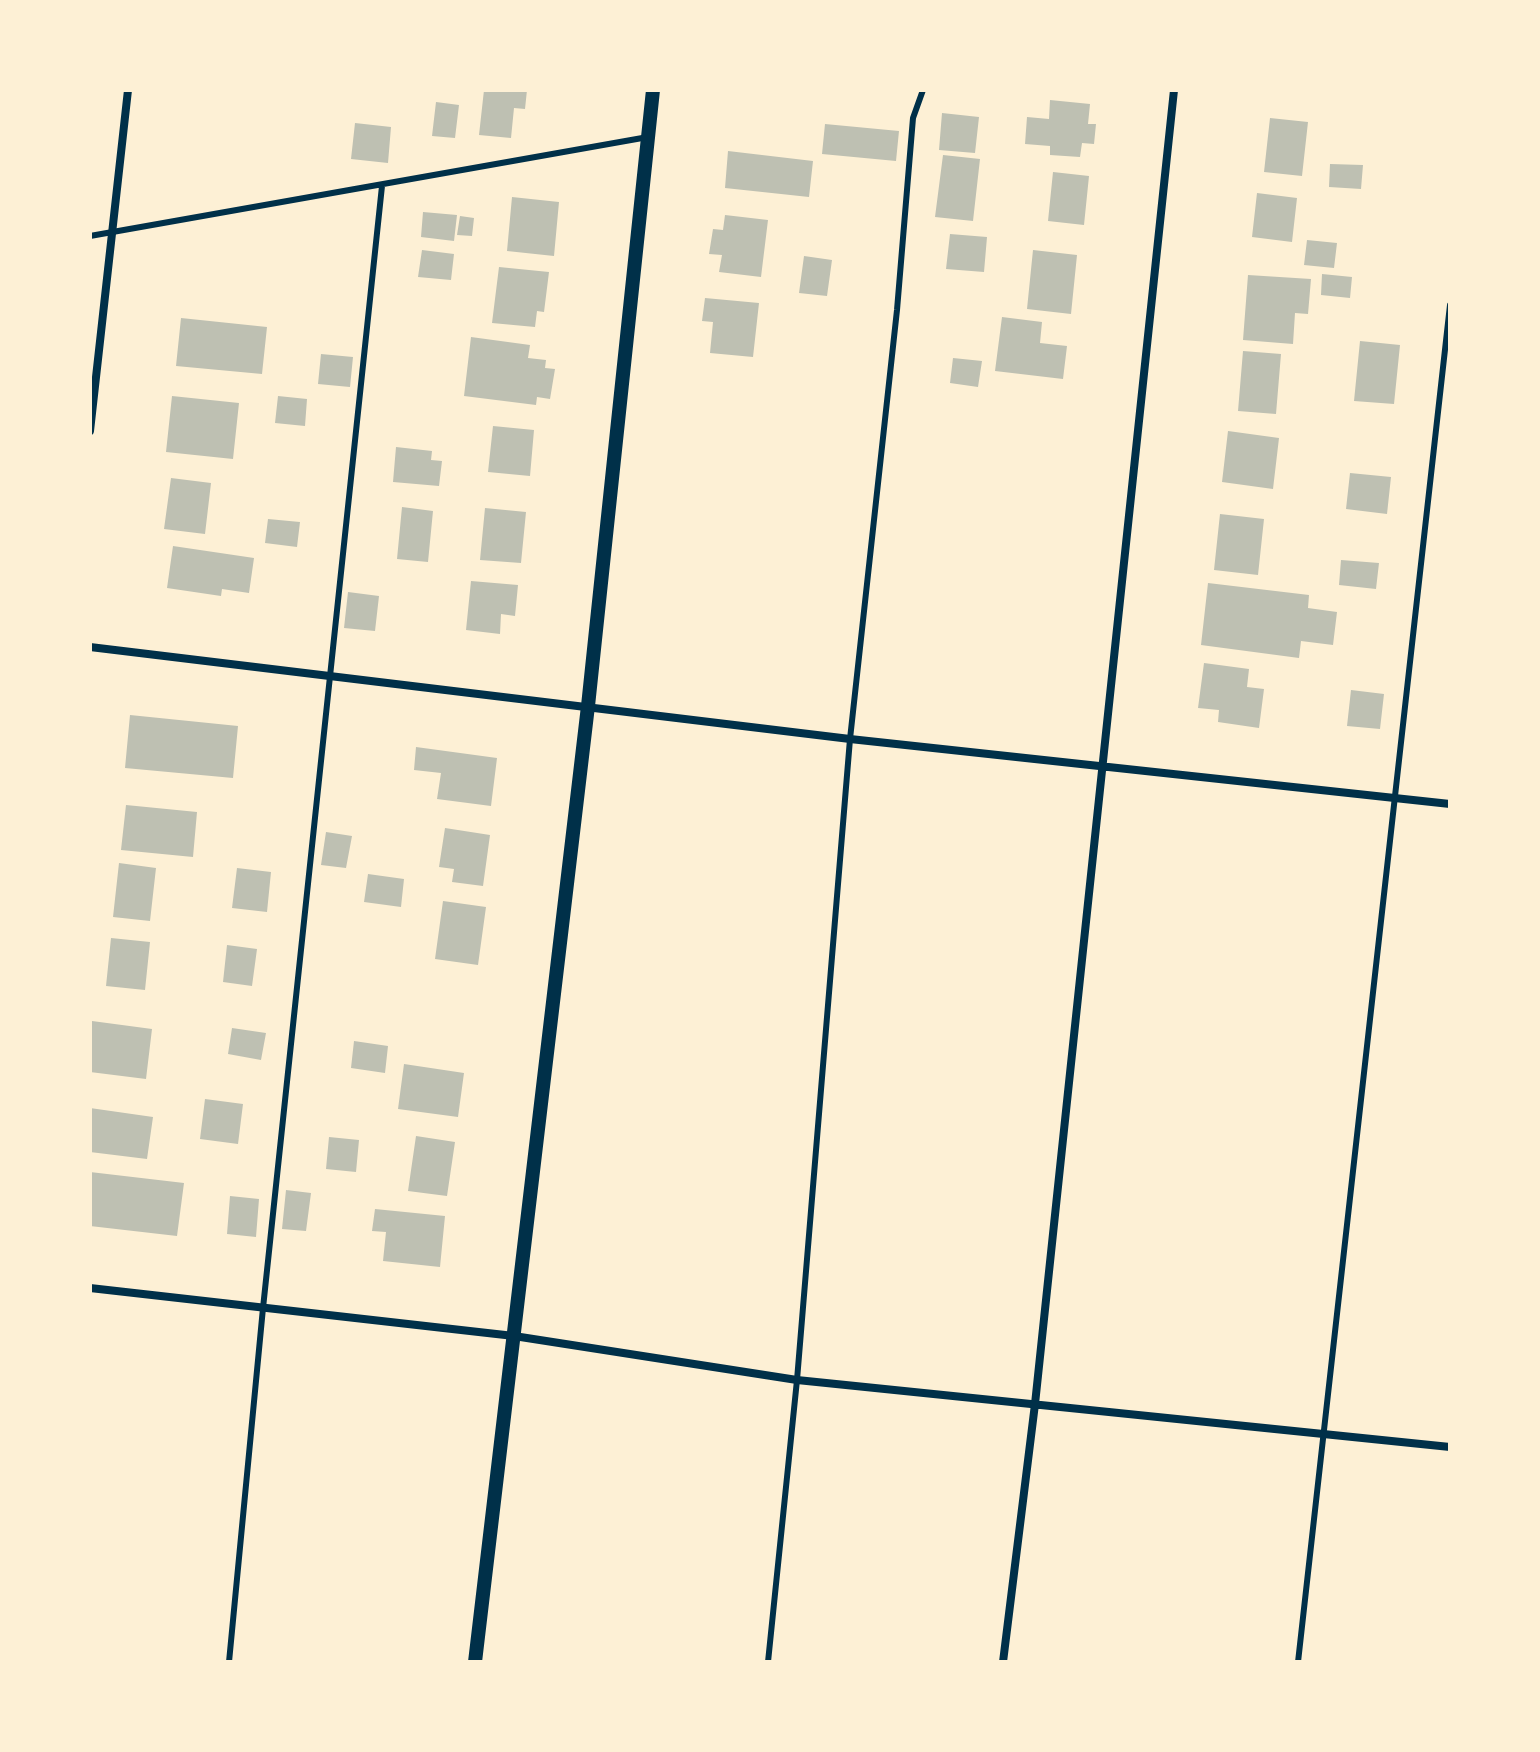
<!DOCTYPE html>
<html>
<head>
<meta charset="utf-8">
<style>
  body { margin:0 }
  #map { position:relative; width:1540px; height:1752px; overflow:hidden; background:#fdf0d5; font-family:"Noto Sans",sans-serif }
  canvas { display:block }
  .frame { position:absolute; inset:0; border:92px solid #fdf0d5; pointer-events:none }
</style>
</head>
<body>
<div id="map">
<canvas width="1540" height="1752"></canvas>
<div class="frame"></div>
</div>
<script>
const ctx = document.querySelector('canvas').getContext('2d');
ctx.lineJoin = 'round';
function fillPath(path, color) { ctx.fillStyle = color; ctx.fill(path, 'evenodd'); }
const toPath = rows => new Path2D(rows.map(r => 'M' + r).join(''));
function strokePath(path, color, width, dash) { ctx.strokeStyle = color; ctx.lineWidth = width; ctx.lineCap = dash ? 'butt' : 'round'; ctx.setLineDash(dash || []); ctx.stroke(path); }
fillPath(toPath([
  [484,90,527,90,525,109,514,108,511,138,479,135],
  [1050,100,1090,104,1088,124,1096,124,1094,144,1082,143,1080,157,1050,155,1050,146,1025,144,1027,117,1049,119],
  [436,102,459,105,455,138,432,136],
  [942,113,979,117,975,153,939,150],
  [1270,118,1308,122,1302,176,1264,172],
  [355,123,391,127,388,163,351,159],
  [825,124,899,131,896,161,822,154],
  [728,151,813,161,809,197,725,188],
  [943,155,980,159,973,221,935,217],
  [1330,164,1363,165,1361,189,1329,187],
  [1053,172,1089,176,1084,225,1048,221],
  [1257,193,1297,198,1292,242,1252,237],
  [512,197,559,202,554,256,507,251],
  [423,212,457,215,454,241,421,237],
  [725,215,768,220,761,277,719,272,722,255,709,254,713,229,723,230],
  [460,216,474,218,472,236,457,235],
  [950,234,987,237,984,272,946,269],
  [1307,240,1337,243,1334,268,1304,265],
  [422,250,454,254,451,280,418,277],
  [1033,250,1077,255,1071,314,1027,309],
  [804,256,832,260,827,296,799,293],
  [499,267,549,272,544,312,537,311,535,327,492,323],
  [1322,274,1352,277,1350,298,1321,295],
  [1248,275,1311,279,1308,314,1295,313,1293,344,1243,340],
  [705,298,759,303,753,357,710,353,713,322,702,321],
  [1002,317,1042,322,1040,343,1067,346,1063,379,995,371],
  [181,318,267,327,262,374,176,366],
  [471,337,530,345,528,358,546,360,545,368,555,369,550,399,537,397,536,405,464,396],
  [1360,341,1400,345,1394,404,1354,401],
  [1243,351,1281,354,1276,414,1238,411],
  [321,354,353,357,350,387,318,384],
  [953,358,982,361,978,387,950,383],
  [172,396,239,403,233,459,166,452],
  [278,396,307,399,305,426,275,423],
  [493,426,534,430,530,476,488,472],
  [1228,431,1279,438,1273,489,1222,482],
  [396,447,432,451,431,460,442,461,439,486,393,482],
  [1350,473,1391,477,1387,514,1346,509],
  [171,478,211,483,205,534,164,529],
  [402,507,433,511,428,562,397,559],
  [485,508,526,512,521,563,480,560],
  [1220,514,1264,519,1258,575,1214,570],
  [268,519,300,522,297,547,265,543],
  [173,546,254,558,249,593,222,589,221,596,167,588],
  [1341,560,1379,563,1376,589,1339,585],
  [471,581,518,585,515,616,501,614,500,634,466,630],
  [1208,583,1309,595,1308,608,1337,612,1333,645,1301,641,1299,658,1201,645],
  [348,592,379,596,375,631,344,628],
  [1204,663,1249,669,1247,687,1264,689,1259,728,1218,722,1219,710,1198,708],
  [1351,690,1384,694,1380,729,1347,726],
  [130,715,238,726,233,778,125,768],
  [416,747,497,758,491,806,437,799,441,773,414,770],
  [126,805,197,812,193,857,121,850],
  [445,828,490,835,483,886,452,882,454,869,439,867],
  [326,832,352,836,346,868,321,865],
  [119,863,156,868,150,921,113,917],
  [237,868,271,872,267,912,232,908],
  [368,874,404,879,401,907,364,902],
  [443,901,486,907,478,965,435,959],
  [111,938,150,942,145,990,106,986],
  [227,945,257,949,252,986,223,982],
  [92,1021,152,1029,146,1079,90,1072],
  [232,1028,266,1033,261,1060,228,1054],
  [354,1041,388,1046,385,1073,351,1068],
  [404,1064,464,1073,458,1117,398,1109],
  [205,1099,243,1104,238,1144,200,1139],
  [90,1108,153,1117,147,1159,90,1152],
  [416,1136,455,1142,447,1196,408,1191],
  [329,1137,359,1140,356,1172,326,1169],
  [90,1172,184,1183,177,1236,90,1226],
  [286,1190,311,1193,306,1231,282,1229],
  [230,1196,259,1199,256,1237,227,1234],
  [375,1209,445,1216,440,1267,383,1261,386,1232,372,1231]
]), '#bec0b2');
strokePath(toPath([
  [90,236,648,137],
  [229,1662,263,1308,382,186],
  [768,1662,797,1380,850,739,897,310,913,118,923,90],
  [1298,1662,1450,305]
]), '#003049', 6);
strokePath(toPath([
  [90,431,128,90],
  [90,647,850,739,1450,804],
  [90,1288,514,1336,797,1380,1450,1447],
  [1003,1662,1035,1404,1174,90]
]), '#003049', 8);
strokePath(toPath([
  [475,1662,588,706,653,90]
]), '#003049', 14);
</script>
</body>
</html>
